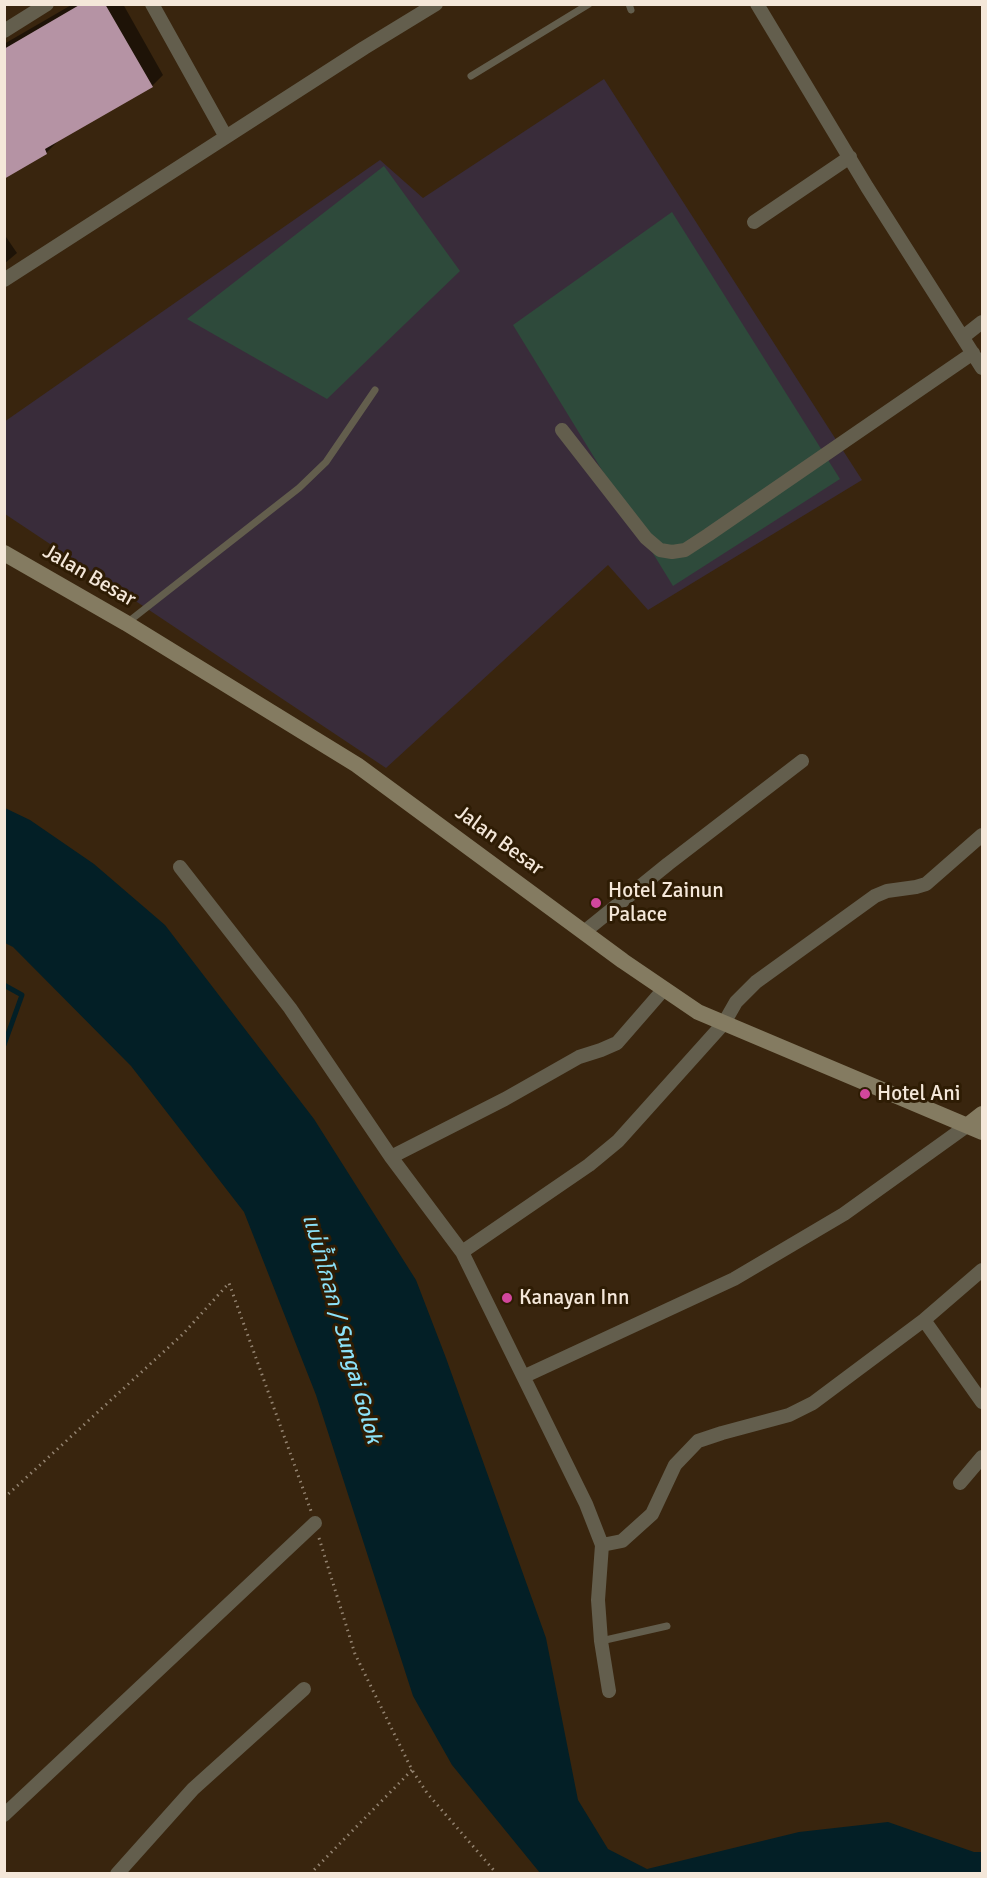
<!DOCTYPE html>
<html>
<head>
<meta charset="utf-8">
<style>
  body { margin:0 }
  #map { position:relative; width:987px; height:1878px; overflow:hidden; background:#39250e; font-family:Signika,sans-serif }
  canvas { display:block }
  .frame { position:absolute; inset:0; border:6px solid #f4e7d9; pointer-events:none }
</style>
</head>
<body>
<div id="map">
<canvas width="987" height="1878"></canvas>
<div class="frame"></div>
</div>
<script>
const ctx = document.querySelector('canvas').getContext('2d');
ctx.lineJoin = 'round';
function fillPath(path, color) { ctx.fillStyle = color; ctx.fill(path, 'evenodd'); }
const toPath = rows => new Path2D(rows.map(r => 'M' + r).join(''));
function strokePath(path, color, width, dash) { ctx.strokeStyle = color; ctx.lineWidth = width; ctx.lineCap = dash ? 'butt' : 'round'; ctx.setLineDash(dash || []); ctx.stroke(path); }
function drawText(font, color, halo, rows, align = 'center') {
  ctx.font = font + ' Signika,"Noto Sans Thai",sans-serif'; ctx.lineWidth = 6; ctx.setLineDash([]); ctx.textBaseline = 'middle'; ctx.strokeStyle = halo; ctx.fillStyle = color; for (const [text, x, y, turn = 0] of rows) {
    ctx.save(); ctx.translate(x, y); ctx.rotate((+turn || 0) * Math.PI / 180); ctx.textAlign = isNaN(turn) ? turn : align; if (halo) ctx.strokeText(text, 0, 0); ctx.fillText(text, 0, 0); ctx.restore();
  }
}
fillPath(toPath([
  [604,79,862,480,648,610,608,565,386,768,5,514,4,422,380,160,423,198]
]), '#392c3a');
fillPath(toPath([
  [384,166,460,271,327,399,187,319],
  [672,212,840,479,673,586,513,325]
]), '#2e4a3b');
fillPath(toPath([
  [5,808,30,820,94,864,165,925,314,1119,416,1280,446,1358,546,1638,578,1800,608,1849,647,1869,799,1832,888,1822,974,1852,982,1852,982,1873,540,1873,452,1765,413,1696,316,1395,244,1212,131,1066,13,947,5,943]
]), '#031f26');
fillPath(toPath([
  [73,4,123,4,163,75,152,86,58,141,46,153,4,177,4,44],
  [4,234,17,253,4,264]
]), '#0007');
strokePath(toPath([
  [4,985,22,995,4,1045]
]), '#031f26', 5);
fillPath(toPath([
  [81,4,105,4,153,87,45,149,47,154,4,179,4,49]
]), '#b593a4');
strokePath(toPath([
  [4,1498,183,1334,229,1283,311,1511],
  [319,1538,355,1654,412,1770,427,1793,497,1874],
  [310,1874,412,1770]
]), '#938370', 3, [1.5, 4.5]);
strokePath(toPath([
  [629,4,631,10],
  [471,76,589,4],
  [128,622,299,488,326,462,375,390],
  [601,1641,667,1626]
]), '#635e4d', 7);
strokePath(toPath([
  [152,4,226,137],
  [757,4,867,187,982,368],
  [4,31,47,4],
  [754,222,850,157],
  [4,280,364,48,436,4],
  [963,337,982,322],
  [562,430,646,538,660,550,672,552,685,550,708,535,973,353],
  [180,867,290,1008,391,1157,462,1252,586,1504,602,1545,598,1600,601,1641,609,1691],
  [584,932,668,864,802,761],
  [391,1157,505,1099,579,1057,601,1050,617,1043,664,989],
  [462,1252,589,1165,618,1141,724,1023,736,1002,756,982,875,896,887,891,916,887,926,884,982,835],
  [924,1320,982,1402],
  [525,1376,734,1279,844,1214,968,1125],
  [960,1483,982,1457],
  [602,1545,622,1541,652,1514,675,1465,698,1441,722,1433,789,1415,813,1403,924,1320,982,1270],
  [4,1815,315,1523],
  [117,1874,193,1789,304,1689]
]), '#635e4d', 14);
strokePath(toPath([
  [4,553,126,623,357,765,623,961,698,1012,982,1132],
  [968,1125,982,1114]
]), '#847b61', 16);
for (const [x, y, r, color] of [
  [596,903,6,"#d1479c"],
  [865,1094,6,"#d1479c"],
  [507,1298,6,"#d1479c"]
]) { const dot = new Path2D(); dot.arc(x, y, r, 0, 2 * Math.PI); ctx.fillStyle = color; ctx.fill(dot); strokePath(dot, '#2e1c04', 2); }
drawText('21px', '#f4e7d9', '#2e1c04', [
  ["Jalan Besar",89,576,30],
  ["Jalan Besar",499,841,36]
]);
drawText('21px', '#f4e7d9', '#2e1c04', [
  ["Hotel Zainun",608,891],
  ["Palace",608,915],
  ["Hotel Ani",877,1094],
  ["Kanayan Inn",519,1298]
], 'left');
drawText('italic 22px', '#8ce2f9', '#2e1c04', [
  ["แม่น้ำโกลก / Sungai Golok",341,1329,74]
]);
</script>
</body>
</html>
